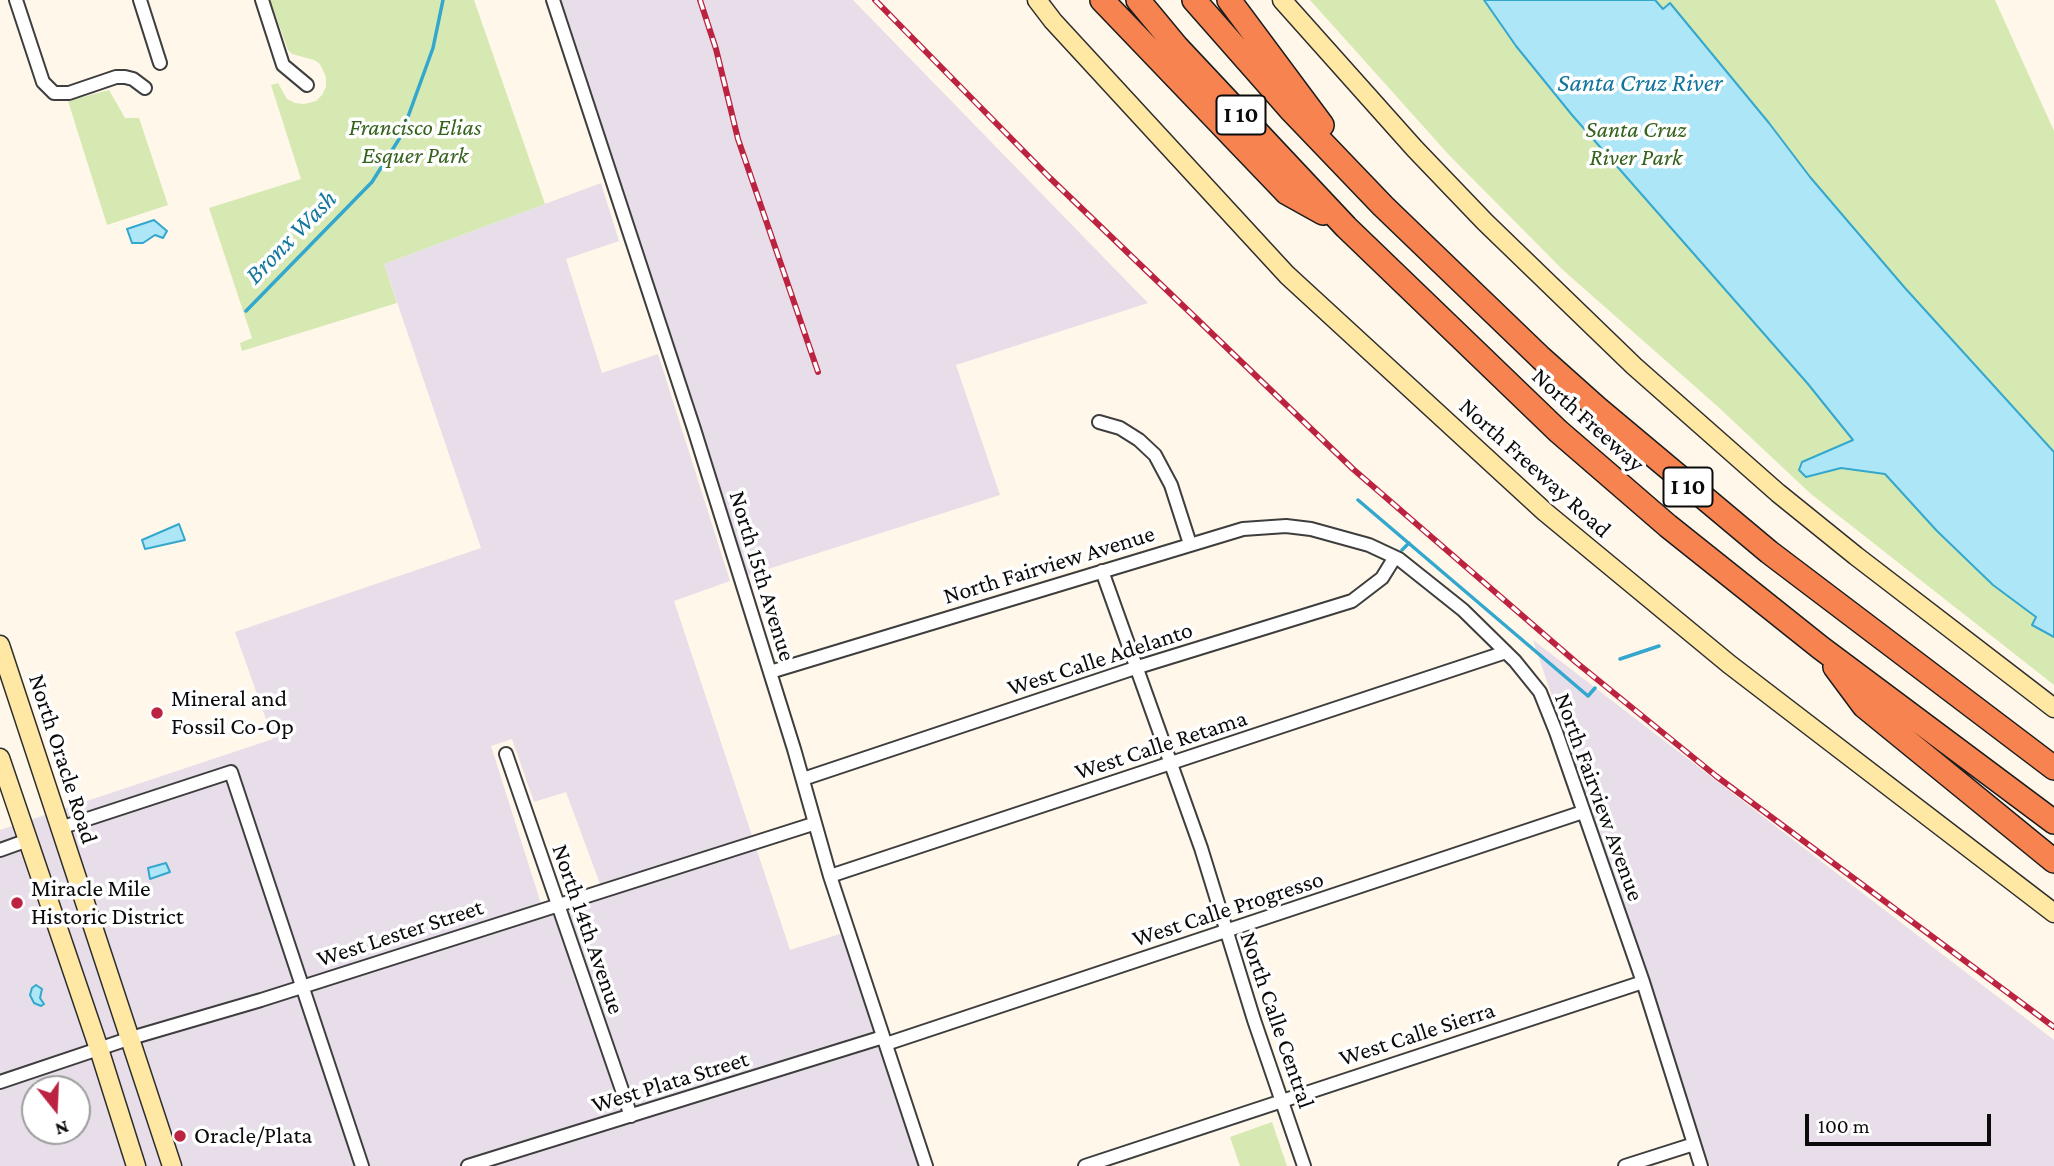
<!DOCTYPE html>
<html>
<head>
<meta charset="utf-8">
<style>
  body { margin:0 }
  #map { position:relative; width:2054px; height:1166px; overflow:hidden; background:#fff7e9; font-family:"Crimson Pro",serif }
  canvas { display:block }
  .north { position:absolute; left:21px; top:1075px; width:70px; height:70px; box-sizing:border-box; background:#fff; border:2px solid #9d9d9d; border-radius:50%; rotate:162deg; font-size:19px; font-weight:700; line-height:28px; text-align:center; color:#0b0b0b }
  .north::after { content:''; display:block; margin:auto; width:24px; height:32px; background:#bb2340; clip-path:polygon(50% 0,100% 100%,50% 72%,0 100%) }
  .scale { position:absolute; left:1805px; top:1114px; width:186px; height:32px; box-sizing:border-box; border:4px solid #0b0b0b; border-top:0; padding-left:9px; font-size:21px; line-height:24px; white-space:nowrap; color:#0b0b0b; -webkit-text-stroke:5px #fff; paint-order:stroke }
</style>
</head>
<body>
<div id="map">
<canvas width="2054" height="1166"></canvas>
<div class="north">N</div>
<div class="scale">100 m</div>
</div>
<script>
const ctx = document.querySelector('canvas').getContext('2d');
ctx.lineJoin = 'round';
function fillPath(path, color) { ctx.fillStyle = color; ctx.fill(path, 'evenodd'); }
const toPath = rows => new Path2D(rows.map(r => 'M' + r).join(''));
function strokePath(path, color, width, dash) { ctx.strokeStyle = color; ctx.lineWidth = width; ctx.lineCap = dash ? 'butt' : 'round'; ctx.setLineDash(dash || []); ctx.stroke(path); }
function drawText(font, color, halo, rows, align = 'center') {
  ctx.font = font + ' "Crimson Pro",serif'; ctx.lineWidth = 7; ctx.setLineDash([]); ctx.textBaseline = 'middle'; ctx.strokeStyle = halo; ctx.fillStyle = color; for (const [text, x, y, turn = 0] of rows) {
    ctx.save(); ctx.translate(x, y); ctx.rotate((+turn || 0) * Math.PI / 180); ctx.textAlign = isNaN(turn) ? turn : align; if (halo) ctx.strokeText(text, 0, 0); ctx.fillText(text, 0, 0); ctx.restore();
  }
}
fillPath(toPath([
  [560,0,853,0,1148,303,956,365,1000,495,743,577],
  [601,183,619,241,566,259,602,373,658,354,730,581,674,601,790,950,843,933,919,1166,0,1166,0,830,273,739,235,632,481,548,384,264],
  [512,739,534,802,566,792,603,892,543,910,491,746],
  [35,1089,77,1089,77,1131,35,1131],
  [1533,640,2054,1040,2054,1166,1710,1166]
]), '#e7deea');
fillPath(toPath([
  [270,0,474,0,545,204,384,264,397,303,242,351,240,343,252,338,209,208,301,179,271,85,278,83,287,99,295,103,304,104,316,101,322,95,326,87,326,77,320,64,314,60,292,54,288,50],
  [1310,0,1995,0,2054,131,2054,685,1811,494,1716,405,1563,270,1449,155],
  [109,90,125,118,139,118,168,205,107,225,68,101],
  [1272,1122,1287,1166,1240,1166,1230,1137]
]), '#d7e9b3');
const water = toPath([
  [1484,0,1655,0,1663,9,1670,3,1769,123,1810,177,1905,288,2054,452,2054,637,2032,625,2036,617,1993,585,1937,531,1885,474,1841,468,1806,477,1799,470,1802,462,1853,440,1808,384,1572,115,1516,46,1484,0],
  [154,220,167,231,163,238,155,235,143,243,132,243,127,229,154,220],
  [179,524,185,540,145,549,142,540,179,524],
  [166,863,170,872,150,879,148,868,166,863],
  [36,985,42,989,40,998,44,1004,41,1006,34,1003,30,995,32,988,36,985]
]);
fillPath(water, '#ade6f6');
strokePath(water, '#34a7ce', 2);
strokePath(toPath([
  [246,311,372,182,401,136,433,48,443,0],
  [1358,500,1588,696,1595,688],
  [1402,550,1409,543],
  [1620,659,1659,646]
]), '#34a7ce', 3.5);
const street = toPath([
  [16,0,43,82,54,93,69,93,116,77,125,77,133,79,145,88],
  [140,0,160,63],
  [262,0,283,65,307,85],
  [553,0,694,429,794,749,830,876,926,1166],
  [1099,422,1120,428,1139,440,1155,455,1171,485,1190,544],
  [1102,571,1201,848,1254,1020,1304,1166],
  [770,672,1243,529,1286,526,1311,529,1369,545,1399,559,1463,610,1515,661,1540,692,1556,732,1643,982,1701,1166],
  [506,754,631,1116],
  [803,779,1138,667,1352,601,1382,578,1395,557],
  [60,828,231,772,362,1166],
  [0,850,28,840],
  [830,876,1506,652],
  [886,1044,1583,812],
  [0,1082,131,1038,261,1000,813,824],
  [468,1166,883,1037],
  [1085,1166,1643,982],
  [1625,1166,1694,1144]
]);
const secondary = toPath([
  [1037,0,1053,21,1287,275,1545,512,1729,664,2054,913],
  [1282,0,1415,149,1485,222,1634,366,1778,493,1856,556,2054,708],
  [0,645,172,1166],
  [0,758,99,1049,136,1166]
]);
const highway = toPath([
  [1102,0,1287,193,1323,213],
  [1138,0,1177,47,1346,227,1558,431,1668,526,1821,648,2054,822],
  [1194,0,1290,109,1383,206,1541,358,1597,408,1769,552,2054,768],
  [1229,0,1322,125],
  [1835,667,1864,706,2054,861]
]);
strokePath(street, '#3e3e3e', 16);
strokePath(secondary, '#2d2d2d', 21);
strokePath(highway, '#1c1c1c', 26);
strokePath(street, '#fff', 12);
strokePath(secondary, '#ffe7a4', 18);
strokePath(highway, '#f68350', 23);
const rail = toPath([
  [700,0,716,49,738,139,818,372],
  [875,0,1050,178,1353,469,1577,663,1716,776,2054,1027]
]);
strokePath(rail, '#bb2340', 6);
strokePath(rail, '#fff', 3.5, [10]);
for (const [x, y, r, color] of [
  [157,713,7,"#bb2340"],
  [17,903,7,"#bb2340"],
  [180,1136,7,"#bb2340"]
]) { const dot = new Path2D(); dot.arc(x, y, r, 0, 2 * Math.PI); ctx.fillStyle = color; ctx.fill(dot); strokePath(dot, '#fff', 2.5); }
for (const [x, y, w] of [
  [1241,115,49],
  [1688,487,49]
]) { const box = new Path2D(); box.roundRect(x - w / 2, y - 19.5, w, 39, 5); ctx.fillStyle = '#fff'; ctx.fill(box); strokePath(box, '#0b0b0b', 2); }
drawText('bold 23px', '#0b0b0b', null, [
  ["I 10",1241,115],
  ["I 10",1688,487]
]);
drawText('italic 24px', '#35621c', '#fff', [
  ["Francisco Elias",415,128],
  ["Esquer Park",415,156],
  ["Santa Cruz",1636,130],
  ["River Park",1636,158]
]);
drawText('24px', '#0b0b0b', '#fff', [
  ["North Freeway",1588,420,42],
  ["North Freeway Road",1535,468,42],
  ["North Fairview Avenue",1049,565,-17],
  ["North 15th Avenue",762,576,73],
  ["West Calle Adelanto",1100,659,-18],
  ["West Calle Retama",1161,745,-18],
  ["North Oracle Road",63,759,72],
  ["North Fairview Avenue",1599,797,70],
  ["West Calle Progresso",1228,909,-18],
  ["North 14th Avenue",588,929,71],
  ["West Lester Street",400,933,-18],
  ["North Calle Central",1277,1020,71],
  ["West Calle Sierra",1417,1034,-18],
  ["West Plata Street",670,1082,-17]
]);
drawText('24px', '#0b0b0b', '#fff', [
  ["Mineral and",171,699],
  ["Fossil Co-Op",171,727],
  ["Miracle Mile",31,889],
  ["Historic District",31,917],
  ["Oracle/Plata",194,1136]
], 'left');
drawText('italic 26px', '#14759c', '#fff', [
  ["Santa Cruz River",1640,83],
  ["Bronx Wash",291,237,-46]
]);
</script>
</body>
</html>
